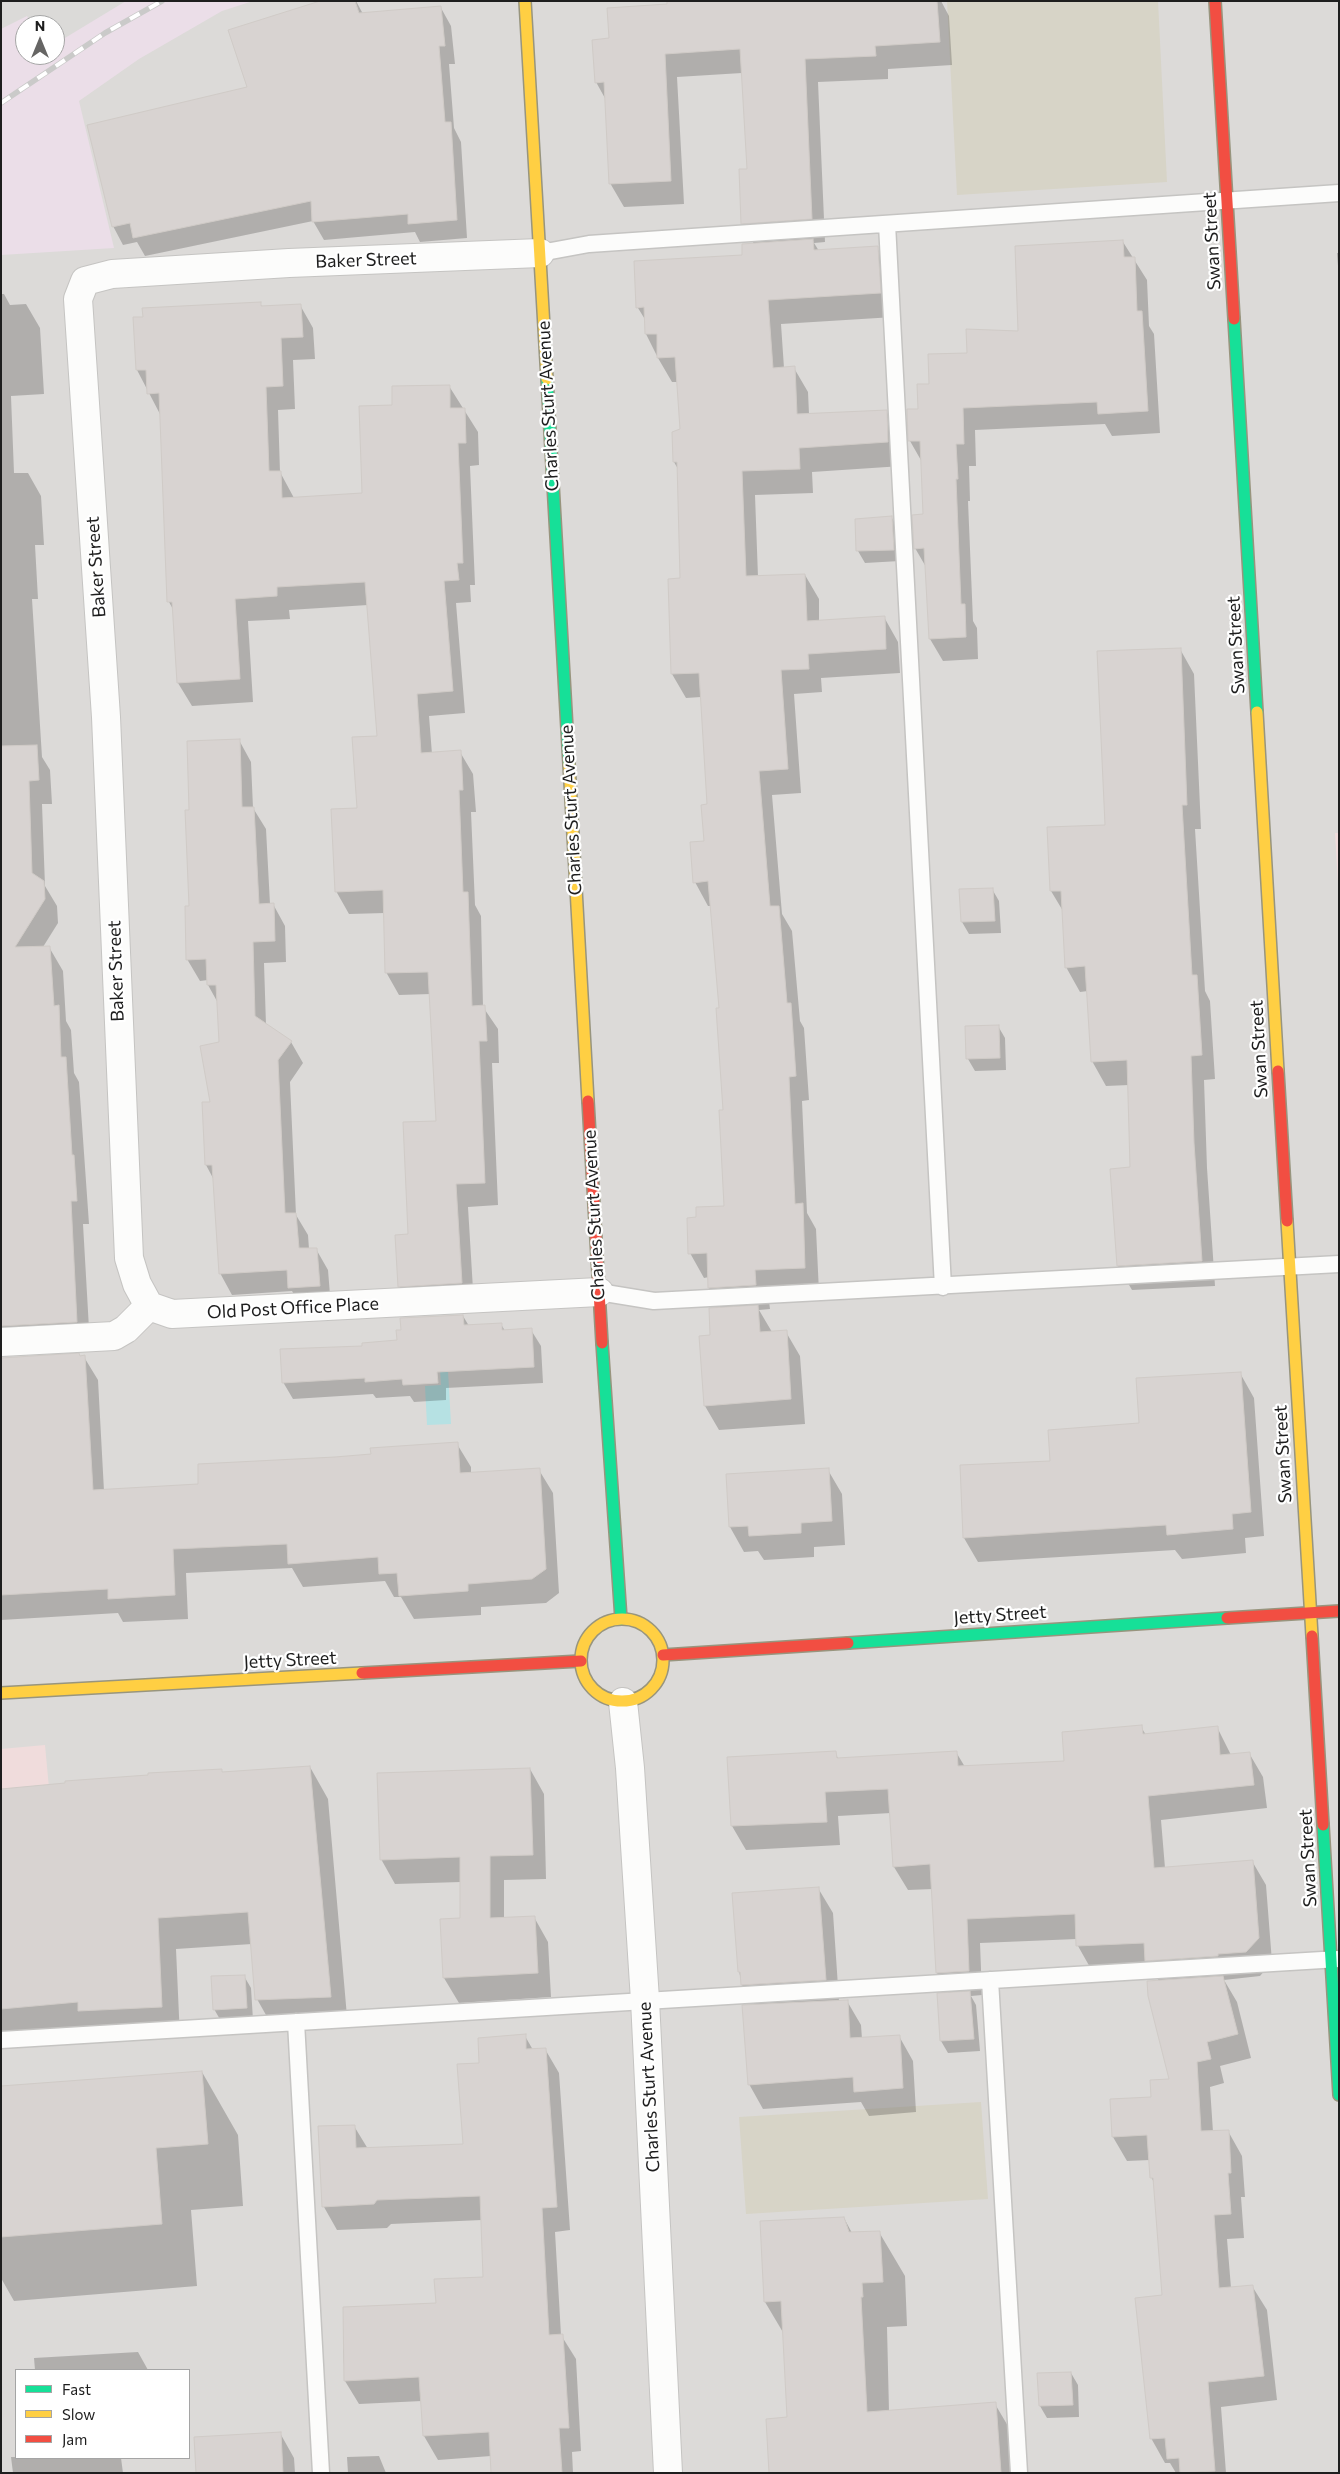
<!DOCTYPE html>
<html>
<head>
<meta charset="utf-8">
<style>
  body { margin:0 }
  #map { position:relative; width:1340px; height:2474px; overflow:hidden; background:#edeae6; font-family:Commissioner,sans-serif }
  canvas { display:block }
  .frame { position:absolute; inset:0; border:2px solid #1e1e1e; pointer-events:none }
  .legend { position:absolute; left:15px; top:2369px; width:175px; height:90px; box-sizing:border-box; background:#fff; border:1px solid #a5a5a5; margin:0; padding:6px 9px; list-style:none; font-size:15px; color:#1e1e1e }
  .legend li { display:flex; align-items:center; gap:10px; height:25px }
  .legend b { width:25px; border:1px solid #a5a5a5 }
  .north { position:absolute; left:15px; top:15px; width:50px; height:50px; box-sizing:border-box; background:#fff; border:1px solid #a5a5a5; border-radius:50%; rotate:0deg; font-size:14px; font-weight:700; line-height:20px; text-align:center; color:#1e1e1e }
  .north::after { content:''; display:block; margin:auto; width:18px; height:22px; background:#666564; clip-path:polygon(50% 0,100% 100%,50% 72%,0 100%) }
</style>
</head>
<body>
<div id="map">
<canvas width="1340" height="2474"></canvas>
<div class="frame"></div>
<ul class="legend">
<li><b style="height:6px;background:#16e098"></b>Fast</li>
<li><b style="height:6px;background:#ffcf43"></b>Slow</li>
<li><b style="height:6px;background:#f24e42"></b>Jam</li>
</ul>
<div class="north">N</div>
</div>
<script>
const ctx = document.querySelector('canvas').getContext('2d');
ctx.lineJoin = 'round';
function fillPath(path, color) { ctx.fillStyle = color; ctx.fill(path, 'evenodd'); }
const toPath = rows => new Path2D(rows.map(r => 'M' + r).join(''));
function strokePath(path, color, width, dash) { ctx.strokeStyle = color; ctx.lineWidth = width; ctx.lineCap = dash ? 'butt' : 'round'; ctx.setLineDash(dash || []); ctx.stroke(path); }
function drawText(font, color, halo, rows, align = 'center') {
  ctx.font = font + ' Commissioner,sans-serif'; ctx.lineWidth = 4.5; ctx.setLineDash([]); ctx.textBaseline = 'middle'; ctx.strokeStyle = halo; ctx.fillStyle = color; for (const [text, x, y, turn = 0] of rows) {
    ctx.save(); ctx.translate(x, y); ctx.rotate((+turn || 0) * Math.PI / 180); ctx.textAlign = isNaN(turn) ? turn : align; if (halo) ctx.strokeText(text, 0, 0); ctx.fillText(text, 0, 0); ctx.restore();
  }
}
fillPath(toPath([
  [1,1,1339,1,1339,2473,1,2473],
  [25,25,55,25,55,55,25,55],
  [16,2370,189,2370,189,2458,16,2458]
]), '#dcdad8');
fillPath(toPath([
  [1335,833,1339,833,1339,900],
  [45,1745,59,1895,1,1902,1,1749]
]), '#f0dcdc');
fillPath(toPath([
  [1,1,253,1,222,11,139,59,79,101,114,248,1,255],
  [25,25,55,25,55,55,25,55]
]), '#ebdee8');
fillPath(toPath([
  [1,1,126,1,55,44,55,25,32,25,27,16,1,29]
]), '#dbdad8');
fillPath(toPath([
  [947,1,1158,1,1167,182,957,195],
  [981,2102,988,2199,746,2214,739,2117]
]), '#d7d4c7');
fillPath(toPath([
  [439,1353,447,1353,451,1424,427,1425,425,1386,441,1385]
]), '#b6e1e3');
fillPath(toPath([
  [324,1,356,1,363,14,441,8,451,26,455,64,449,64,454,128,461,142,467,238,420,242,415,232,324,240,313,221,145,256,137,242,123,245,113,226,248,88],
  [668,1,941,1,949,16,952,65,888,69,888,79,818,82,825,242,814,243,819,251,877,248,891,272,894,317,781,324,784,368,794,368,808,392,809,414,886,411,900,435,902,466,812,472,813,493,755,495,758,577,805,575,819,599,819,621,884,617,898,642,900,673,821,678,822,692,794,694,801,793,772,795,782,914,792,931,800,1021,804,1028,809,1100,802,1101,807,1213,816,1229,819,1292,768,1294,770,1309,759,1310,772,1332,786,1332,800,1356,805,1424,719,1430,705,1406,711,1337,721,1309,709,1288,709,1277,704,1278,690,1253,697,1218,725,1208,725,1111,720,1009,711,906,708,906,695,882,705,842,709,805,701,697,686,698,672,674,682,580,678,469,674,462,681,430,678,382,672,382,658,358,646,334,646,321,638,308,743,256,754,244,742,223,748,170,742,73,677,77,684,204,624,207,610,183,606,100,596,82,610,39,669,5],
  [1123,242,1147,280,1149,326,1154,334,1160,433,1112,436,1105,424,975,430,976,466,969,466,970,501,968,501,973,621,977,628,978,659,943,661,930,639,926,567,915,548,925,516,922,462,910,441,930,386,969,354,1020,332],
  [1337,253,1339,253,1339,279],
  [1,294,4,294,10,305,26,304,40,328,44,394,11,396,14,473,28,473,41,496,44,545,35,545,38,599,32,599,42,757,50,770,52,804,42,804,45,886,57,906,58,923,43,947,49,947,63,971,66,1021,71,1030,74,1073,79,1082,89,1224,83,1224,90,1346,6,1352,1,1358],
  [260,303,262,307,300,305,313,328,315,359,293,360,295,409,278,410,280,472,294,498,364,494,394,406,449,386,478,432,479,465,470,466,475,585,470,585,471,602,456,603,465,713,429,716,432,754,460,752,473,774,476,812,471,812,475,905,481,916,483,1007,498,1029,499,1063,492,1063,498,1205,468,1207,474,1306,412,1309,399,1286,437,1122,431,994,399,995,386,972,385,913,349,914,336,891,379,737,368,605,289,610,290,619,248,621,253,702,192,706,178,683,174,611,169,602,161,416,137,370,135,319],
  [892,518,899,530,900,561,865,563,858,551],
  [1180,649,1194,674,1201,829,1195,829,1205,991,1210,1001,1215,1079,1204,1080,1207,1168,1215,1286,1132,1290,1118,1266,1132,1169,1129,1085,1106,1086,1092,1061,1088,991,1080,992,1066,967,1063,911,1051,891,1106,826],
  [239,740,251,762,253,808,266,829,270,904,273,904,285,926,286,962,264,963,266,1025,291,1042,303,1063,290,1082,296,1215,308,1235,309,1249,316,1249,328,1270,331,1307,302,1309,292,1291,232,1295,220,1273,214,1180,206,1165,203,1104,212,1103,221,1043,218,1003,208,985,208,980,200,981,187,959,190,907,190,811],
  [992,889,999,901,1001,933,969,934,962,922,961,890],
  [998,1026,1005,1038,1006,1070,975,1071,968,1059],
  [463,1316,469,1326,501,1324,505,1331,531,1330,541,1346,543,1383,446,1388,446,1400,414,1402,410,1396,376,1398,373,1394,293,1399,283,1382,363,1347,399,1341],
  [84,1357,98,1380,104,1491,200,1486,335,1459,457,1444,471,1467,471,1473,539,1470,553,1493,559,1593,546,1603,481,1607,481,1615,414,1619,401,1597,394,1597,385,1581,303,1587,292,1568,186,1573,188,1619,123,1622,118,1613,1,1620,1,1359],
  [1240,1373,1254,1398,1264,1536,1245,1538,1246,1553,1182,1559,1175,1550,978,1562,964,1538,1052,1462,1141,1424],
  [828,1470,842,1494,845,1545,814,1547,814,1557,764,1560,758,1551,744,1552,730,1527,727,1476],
  [1141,1727,1146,1735,1217,1727,1231,1755,1249,1753,1263,1777,1267,1808,1161,1820,1165,1868,1252,1861,1266,1885,1272,1962,1260,1976,1224,1980,1237,2002,1251,2058,1220,2066,1224,2083,1210,2087,1213,2132,1228,2131,1242,2156,1245,2197,1241,2197,1244,2238,1227,2239,1231,2288,1252,2286,1267,2310,1277,2400,1221,2407,1226,2473,1176,2473,1170,2463,1165,2463,1151,2438,1163,2296,1155,2184,1151,2177,1150,2160,1127,2161,1113,2137,1171,2081,1159,1981,1151,1967,1091,1969,1078,1946,1077,1939,980,1943,982,1995,971,1996,976,2005,980,2051,948,2053,941,2041,949,1994,937,1973,933,1889,908,1890,894,1867,891,1813,838,1816,840,1845,746,1850,732,1826,728,1758,835,1753,839,1760,956,1752,965,1767,1065,1763],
  [310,1767,328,1799,348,2028,275,2031,257,1999,252,1944,176,1949,180,2038,98,2042,1,2042,1,1791,221,1770,223,1773],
  [530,1769,544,1794,546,1879,504,1880,504,1919,534,1917,548,1942,551,1997,459,2003,444,1978,441,1921,461,1919,461,1882,395,1884,381,1859],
  [818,1888,833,1913,839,2001,847,2001,861,2025,862,2039,899,2036,913,2061,916,2112,869,2116,861,2102,763,2109,749,2084,754,2006,742,1985,739,1971],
  [244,1976,251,1988,253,2020,221,2021,214,2009],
  [525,2036,533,2050,545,2049,559,2073,570,2230,555,2232,561,2335,576,2359,581,2451,572,2452,573,2473,492,2473,491,2456,438,2460,424,2436,422,2401,359,2404,345,2381,343,2349,437,2304,484,2279,482,2220,391,2224,387,2228,337,2230,324,2207,354,2126,368,2149,464,2145,481,2064],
  [202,2072,238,2135,243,2206,191,2210,197,2286,14,2301,1,2278,1,2087],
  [844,2218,852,2233,879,2232,905,2276,907,2326,887,2327,889,2411,995,2404,1021,2448,1023,2473,771,2473,788,2418,784,2334,765,2302],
  [138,2352,148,2370,35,2370,34,2358],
  [1071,2373,1078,2385,1079,2417,1047,2418,1040,2406],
  [280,2433,294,2458,295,2473,197,2473],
  [379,2456,386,2473,348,2473,347,2457],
  [11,2457,121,2458,123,2473,13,2473]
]), '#0003');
const building = toPath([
  [320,1,355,1,359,13,441,6,445,46,439,46,445,122,451,122,457,220,408,224,408,214,312,222,311,201,133,238,130,223,112,227,87,125,247,87,228,30,320,1],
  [667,1,937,1,940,42,875,46,876,56,805,59,812,219,741,224,739,169,747,169,740,49,665,54,671,181,609,184,604,82,595,83,592,40,609,38,607,8,667,4,667,1],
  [813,239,814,250,878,246,881,293,768,300,773,368,795,366,797,414,887,410,888,442,799,448,800,469,742,471,746,576,805,574,807,621,885,616,886,649,808,654,809,669,781,670,788,769,759,771,770,906,779,906,787,1003,791,1003,796,1076,789,1077,795,1204,803,1203,805,1268,755,1270,756,1285,708,1288,707,1253,688,1254,687,1218,696,1217,696,1207,724,1206,719,1110,723,1110,716,1008,719,1008,708,881,693,883,690,842,704,841,701,805,707,804,699,673,671,674,668,579,680,578,677,462,673,462,672,432,680,429,675,357,657,358,657,334,645,334,644,307,636,308,634,261,742,255,742,244,813,239],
  [1123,240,1124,257,1135,257,1137,311,1142,311,1148,411,1098,414,1097,402,963,408,964,444,956,444,958,479,956,479,961,604,965,604,966,637,929,639,924,548,914,549,912,515,923,514,920,441,908,441,907,409,918,409,917,384,929,384,928,354,967,353,966,329,1018,331,1015,246,1123,240],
  [261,302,261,306,301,304,303,337,281,338,283,386,266,387,269,471,281,471,282,498,362,493,359,406,392,405,392,386,450,385,450,408,465,408,466,443,458,443,463,563,457,563,459,580,444,581,453,691,417,694,421,753,461,750,463,790,459,790,463,892,468,892,472,1006,485,1005,487,1041,479,1041,485,1183,456,1184,462,1283,398,1287,395,1235,408,1234,403,1122,436,1121,428,972,385,973,383,890,335,892,331,809,357,808,352,737,377,736,365,582,277,587,277,596,235,599,240,679,177,683,172,602,167,602,159,393,147,394,146,370,136,370,133,317,143,317,142,308,261,302],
  [892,516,894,550,856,551,855,519,892,516],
  [1181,648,1187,805,1182,805,1192,975,1197,975,1202,1055,1191,1056,1194,1143,1202,1261,1117,1266,1110,1169,1130,1167,1127,1060,1091,1062,1085,966,1065,968,1061,891,1050,891,1047,827,1105,825,1097,651,1181,648],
  [240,739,242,807,254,807,259,904,274,903,275,941,253,942,255,1016,292,1041,278,1060,285,1213,296,1213,299,1248,317,1248,320,1286,288,1288,287,1270,219,1274,212,1165,205,1165,202,1102,210,1102,200,1046,219,1042,216,985,207,985,206,959,186,960,185,906,189,906,185,810,189,810,187,741,240,739],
  [37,745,39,780,29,781,32,873,44,881,45,899,15,947,50,946,54,1006,59,1005,61,1057,66,1057,72,1155,74,1155,77,1201,71,1201,77,1322,1,1326,1,746,37,745],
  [993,888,995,921,961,922,959,889,993,888],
  [999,1025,1000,1058,966,1059,965,1026,999,1025],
  [758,1305,760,1332,787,1330,791,1399,704,1406,699,1336,710,1335,709,1308,758,1305],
  [463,1315,464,1325,502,1323,502,1330,532,1328,534,1367,437,1372,438,1383,403,1385,402,1379,365,1382,365,1378,282,1383,280,1349,362,1346,362,1343,397,1340,396,1330,401,1330,400,1318,463,1315],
  [79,1353,80,1356,85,1355,93,1490,198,1484,198,1464,335,1457,371,1454,370,1448,458,1442,460,1473,540,1468,546,1569,532,1579,468,1584,468,1591,399,1596,397,1573,379,1574,378,1557,288,1564,287,1544,173,1549,175,1595,108,1599,108,1589,1,1595,1,1358,79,1353],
  [1241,1372,1251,1512,1232,1514,1233,1529,1167,1535,1166,1525,963,1538,960,1465,1050,1461,1048,1430,1139,1423,1136,1378,1241,1372],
  [829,1468,832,1521,801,1523,801,1533,749,1536,748,1526,729,1527,726,1474,829,1468],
  [1142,1725,1143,1734,1218,1726,1220,1755,1250,1752,1254,1785,1148,1796,1154,1868,1253,1860,1259,1938,1246,1952,1218,1954,1218,1956,1145,1961,1144,1943,1076,1946,1075,1914,967,1919,969,1971,936,1973,930,1864,893,1867,888,1789,825,1792,827,1822,731,1826,727,1757,836,1751,837,1758,957,1751,958,1766,1064,1761,1062,1732,1142,1725],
  [310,1766,331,1997,255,2000,248,1912,158,1918,162,2007,78,2011,78,2002,1,2009,1,1789,65,1783,65,1781,148,1775,148,1773,222,1769,222,1772,310,1766],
  [530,1768,533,1855,490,1856,490,1918,535,1916,538,1973,443,1978,440,1919,460,1918,460,1857,380,1860,377,1773,530,1768],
  [819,1887,826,1980,741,1985,740,1972,738,1972,732,1893,819,1887],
  [245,1975,247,2008,213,2010,211,1976,245,1975],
  [1223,1976,1238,2034,1207,2042,1211,2059,1197,2062,1201,2131,1229,2130,1231,2173,1228,2173,1231,2214,1214,2215,1219,2288,1253,2285,1264,2376,1208,2382,1215,2471,1180,2473,1179,2458,1167,2459,1165,2438,1150,2439,1135,2298,1162,2295,1153,2178,1150,2178,1147,2135,1112,2137,1110,2099,1151,2097,1150,2080,1169,2079,1148,1996,1147,1981,1223,1976],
  [970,1991,974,2039,940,2041,937,1993,970,1991],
  [848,2000,850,2038,900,2035,903,2088,854,2092,853,2077,748,2085,742,2005,848,2000],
  [526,2034,526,2049,546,2048,557,2207,542,2208,549,2335,563,2334,569,2428,559,2428,562,2473,491,2473,489,2432,423,2436,419,2377,344,2381,343,2307,436,2303,434,2279,483,2277,480,2196,377,2200,374,2204,322,2207,318,2126,355,2125,356,2148,463,2144,457,2064,479,2063,478,2038,526,2034],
  [202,2071,208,2144,156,2148,162,2224,1,2237,1,2086,202,2071],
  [844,2217,849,2232,880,2231,883,2282,862,2283,863,2297,861,2297,867,2412,996,2402,1001,2473,769,2473,766,2419,787,2417,781,2301,764,2302,760,2221,844,2217],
  [1071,2372,1073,2405,1039,2406,1037,2373,1071,2372],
  [281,2432,283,2473,196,2473,194,2437,281,2432]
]);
fillPath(building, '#d8d3d1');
strokePath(building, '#d0cbc7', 1);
const lane = toPath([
  [887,224,943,1287],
  [540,253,589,244,1339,193],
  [599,1292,654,1301,1339,1264],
  [990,1980,1019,2473],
  [296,2022,321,2473],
  [1,2040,1339,1959]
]);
const street = toPath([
  [149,1306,137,1284,129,1258,106,717,78,299,85,281,112,274,289,263,540,253],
  [149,1306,172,1314,599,1292],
  [1,1342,114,1336,126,1329,149,1306],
  [623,1702,630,1768,645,2000,668,2473]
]);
const fast = toPath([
  [1234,319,1257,712],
  [547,379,569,764],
  [602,1343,621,1619],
  [848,1643,1227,1618],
  [1323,1825,1339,2095]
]);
const slow = toPath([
  [525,1,547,379],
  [1257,712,1278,1071],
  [569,764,588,1101],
  [1287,1221,1312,1636],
  '581 1660a41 41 0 1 1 82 0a41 41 0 1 1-82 0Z',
  [1,1693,362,1673]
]);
const jam = toPath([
  [1215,1,1234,319],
  [1278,1071,1287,1221],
  [588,1101,602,1343],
  [1227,1618,1339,1611],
  [1312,1636,1323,1825],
  [663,1655,848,1643],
  [362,1673,581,1661]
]);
strokePath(lane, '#c5c4c2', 19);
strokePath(street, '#c5c4c2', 30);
strokePath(fast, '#98957e', 14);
strokePath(slow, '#98957e', 14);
strokePath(jam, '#98957e', 14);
strokePath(lane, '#fcfcfb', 16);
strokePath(street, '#fcfcfb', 28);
strokePath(fast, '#16e098', 11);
strokePath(slow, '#ffcf43', 11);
strokePath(jam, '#f24e42', 11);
const rail = toPath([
  [1,103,105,33,162,1]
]);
strokePath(rail, '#cacac9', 5.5);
strokePath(rail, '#fff', 4, [11]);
drawText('18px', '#1e1e1e', '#fff', [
  ["Swan Street",1212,241,-93],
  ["Baker Street",366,260,-2],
  ["Charles Sturt Avenue",548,406,-93],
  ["Baker Street",96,567,-94],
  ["Swan Street",1236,645,-93],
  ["Charles Sturt Avenue",571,810,-93],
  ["Baker Street",116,971,-92],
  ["Swan Street",1259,1049,-93],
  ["Charles Sturt Avenue",594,1215,-93],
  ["Old Post Office Place",293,1308,-3],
  ["Swan Street",1283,1454,-93],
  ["Jetty Street",1000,1615,-4],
  ["Jetty Street",290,1660,-3],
  ["Swan Street",1308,1858,-93],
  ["Charles Sturt Avenue",649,2087,-93]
]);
</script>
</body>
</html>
